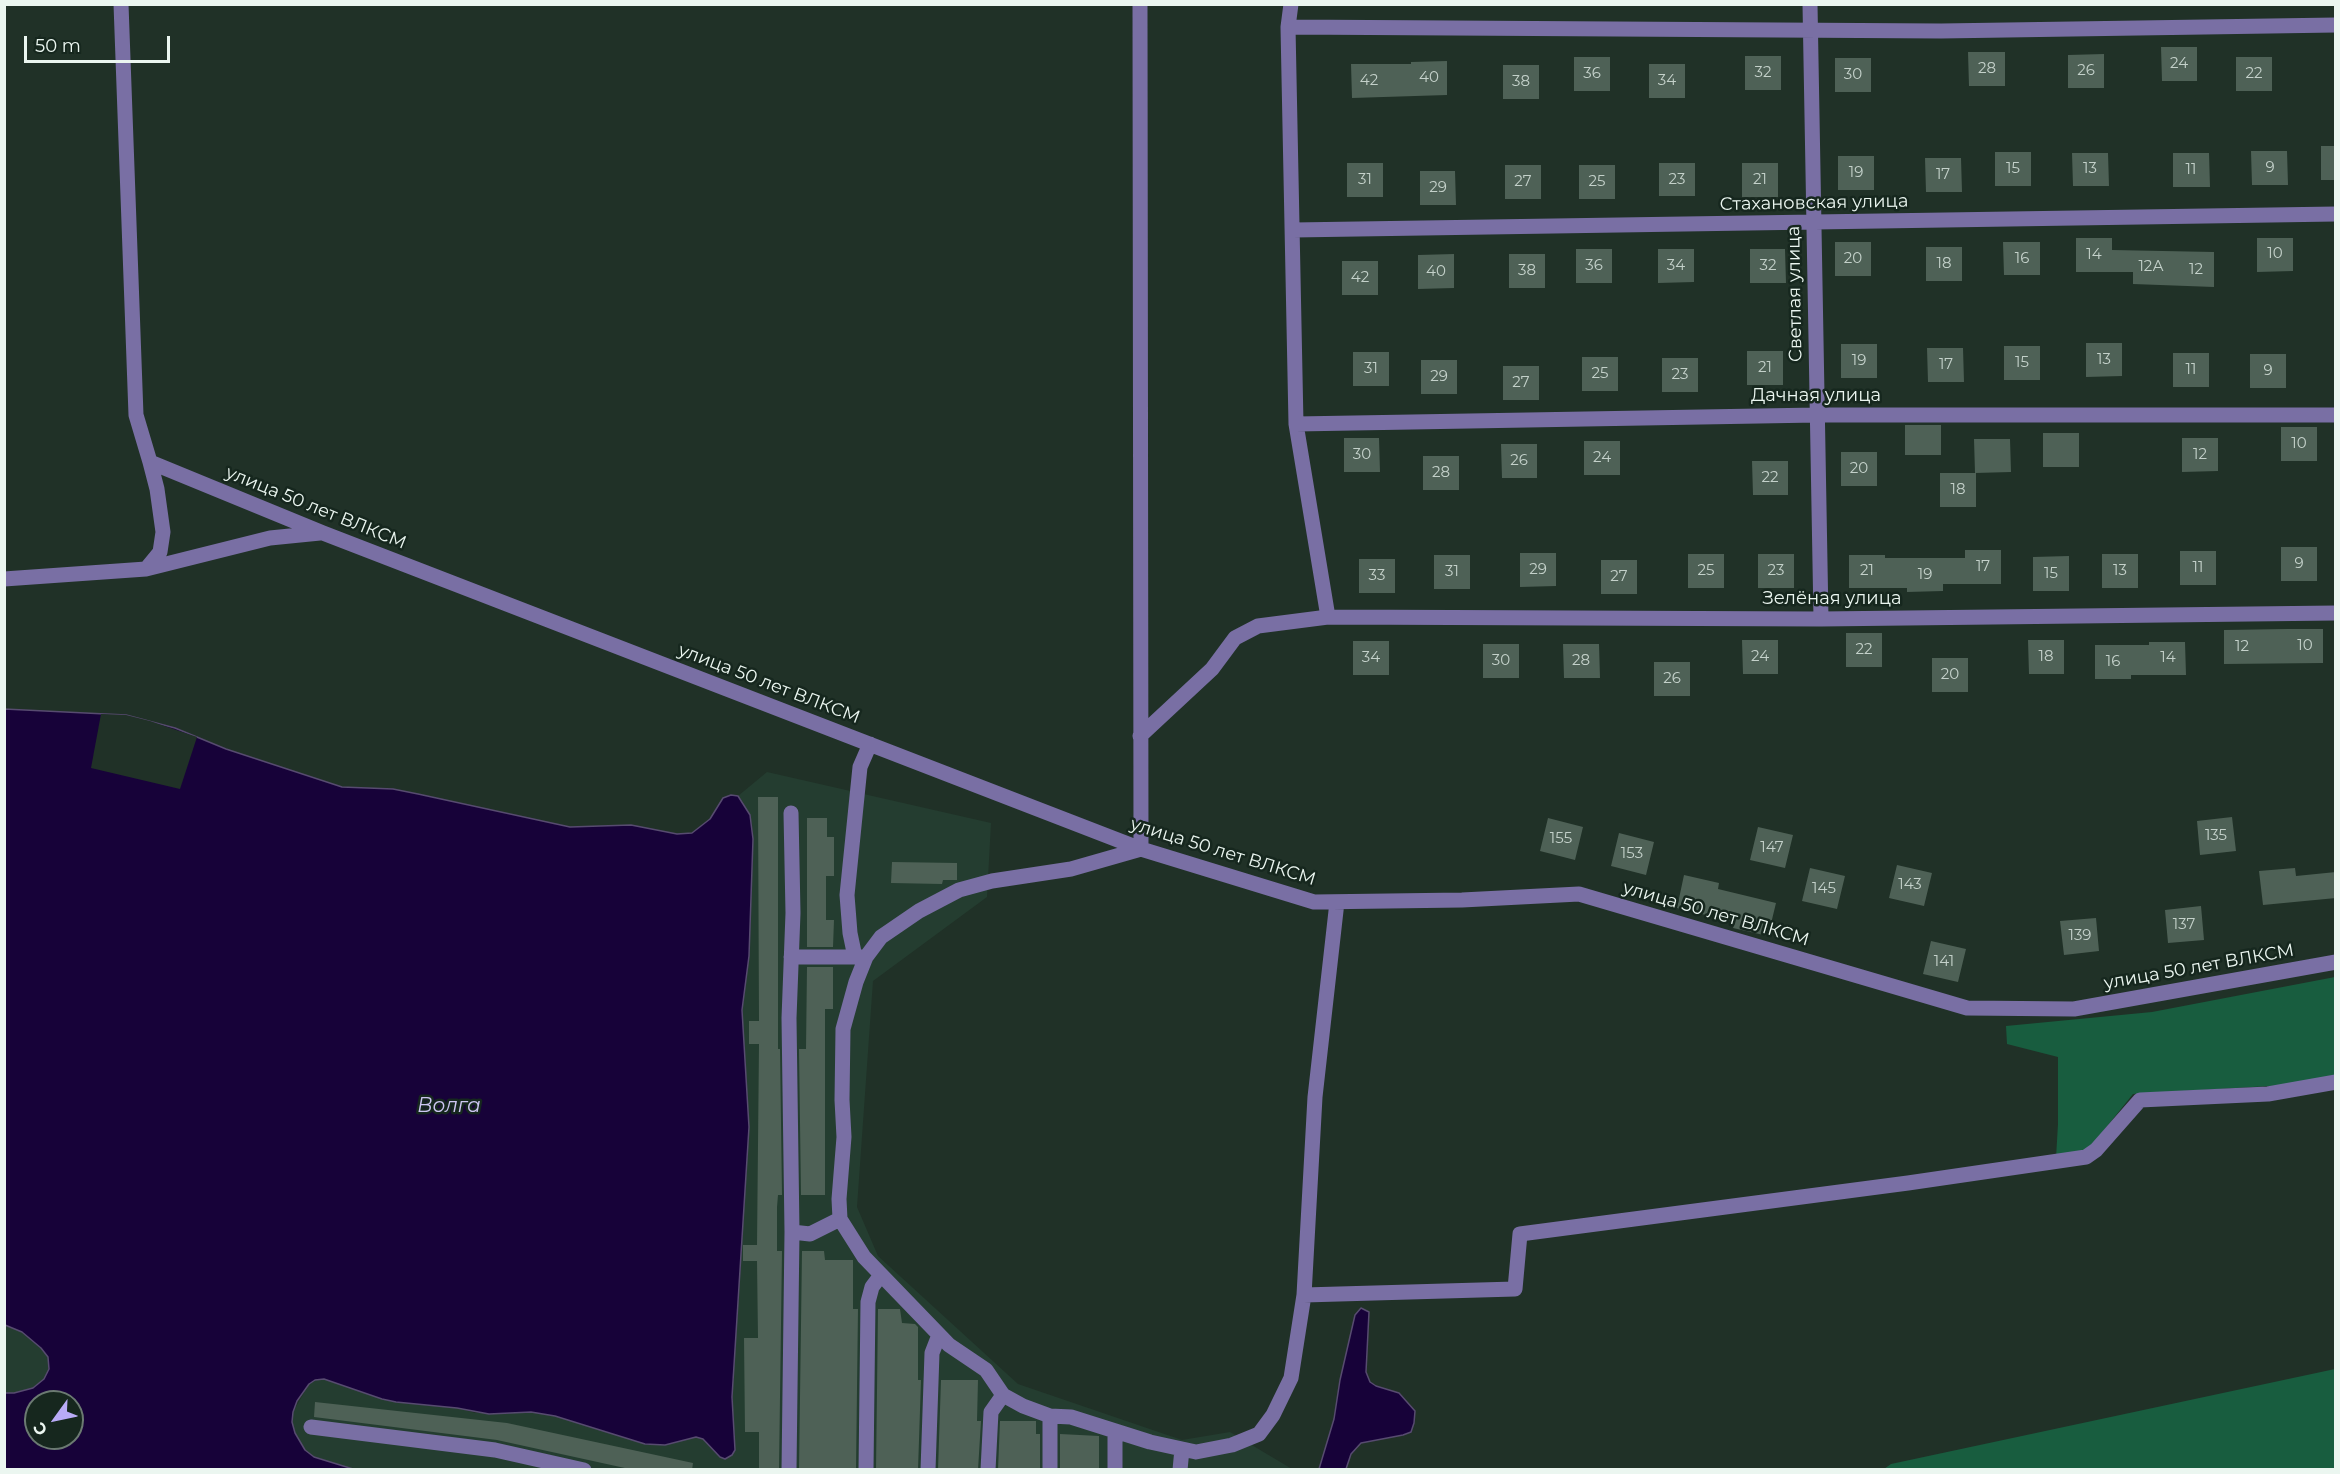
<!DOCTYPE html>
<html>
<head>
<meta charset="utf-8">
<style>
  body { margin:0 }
  #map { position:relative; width:2340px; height:1474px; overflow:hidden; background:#203127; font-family:Montserrat,sans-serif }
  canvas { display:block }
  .frame { position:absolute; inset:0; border:6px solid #ebf6f0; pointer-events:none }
  .north { position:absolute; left:24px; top:1390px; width:60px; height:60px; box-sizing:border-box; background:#16271e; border:2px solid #6b7a72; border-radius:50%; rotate:237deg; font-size:16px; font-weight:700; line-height:24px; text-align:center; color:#ebf6f0 }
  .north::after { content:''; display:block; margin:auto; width:21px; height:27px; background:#b9abf7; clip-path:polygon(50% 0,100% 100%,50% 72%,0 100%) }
  .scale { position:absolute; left:24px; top:36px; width:146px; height:27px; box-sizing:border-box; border:3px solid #ebf6f0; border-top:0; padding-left:8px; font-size:18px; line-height:21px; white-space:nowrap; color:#ebf6f0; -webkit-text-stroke:4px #16271e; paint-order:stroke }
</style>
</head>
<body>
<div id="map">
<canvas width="2340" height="1474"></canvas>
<div class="frame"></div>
<div class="north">С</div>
<div class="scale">50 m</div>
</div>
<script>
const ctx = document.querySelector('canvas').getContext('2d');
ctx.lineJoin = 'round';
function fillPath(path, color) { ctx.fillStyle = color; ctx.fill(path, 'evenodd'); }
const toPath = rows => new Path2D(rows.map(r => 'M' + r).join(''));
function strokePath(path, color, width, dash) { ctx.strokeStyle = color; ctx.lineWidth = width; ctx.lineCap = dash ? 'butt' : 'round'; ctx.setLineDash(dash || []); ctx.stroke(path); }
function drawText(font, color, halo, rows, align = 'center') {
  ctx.font = font + ' Montserrat,sans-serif'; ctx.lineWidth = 5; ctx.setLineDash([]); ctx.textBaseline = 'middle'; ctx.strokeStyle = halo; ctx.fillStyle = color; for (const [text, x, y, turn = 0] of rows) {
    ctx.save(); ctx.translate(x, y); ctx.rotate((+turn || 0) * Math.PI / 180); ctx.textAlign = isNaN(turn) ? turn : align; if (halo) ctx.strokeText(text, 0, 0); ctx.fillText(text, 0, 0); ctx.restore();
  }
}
fillPath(toPath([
  [767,772,991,823,987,897,873,981,857,1207,878,1256,1018,1384,1182,1440,1230,1432,1292,1469,353,1470,314,1457,305,1450,295,1433,292,1422,293,1412,309,1384,314,1380,324,1379,382,1399,457,1408,475,1413,531,1412,555,1416,645,1444,665,1445,696,1437,703,1439,720,1457,725,1459,735,1450,732,1397,749,1127,742,1010,749,956,753,839,752,824,743,802,738,796],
  [5,1325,22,1332,41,1348,48,1357,49,1369,44,1379,33,1388,14,1393,5,1393]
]), '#243d30');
fillPath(toPath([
  [2335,977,2335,1075,2287,1085,2133,1094,2088,1150,2056,1158,2058,1124,2058,1057,2007,1044,2006,1026,2152,1012],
  [2335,1369,2335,1469,1884,1469,1891,1464]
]), '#185d3f');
const water = toPath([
  [4,709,126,715,175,728,226,749,342,787,393,789,418,794,570,827,631,825,677,834,692,833,710,819,723,798,731,795,738,796,750,815,753,839,749,956,742,1010,749,1127,732,1397,735,1450,732,1455,725,1459,720,1457,703,1439,696,1437,665,1445,645,1444,555,1416,531,1412,489,1414,457,1408,396,1402,382,1399,324,1379,315,1380,309,1384,297,1401,293,1412,292,1422,295,1433,305,1450,314,1457,353,1469,5,1469,5,1393,14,1393,33,1388,44,1379,49,1369,48,1357,41,1348,22,1332,5,1325,4,709],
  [36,1402,72,1402,72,1438,36,1438,36,1402],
  [1361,1308,1369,1312,1366,1372,1370,1382,1376,1386,1399,1393,1415,1411,1414,1423,1411,1432,1403,1435,1361,1443,1351,1454,1346,1469,1319,1469,1334,1419,1340,1380,1355,1315,1361,1308]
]);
fillPath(water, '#170239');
strokePath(water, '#574b70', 1.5);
fillPath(toPath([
  [101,714,126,715,150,721,197,737,180,789,91,768]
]), '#203127');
fillPath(toPath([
  [2161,47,2197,47,2197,81,2162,81],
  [1968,52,2005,52,2005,86,1969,86],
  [2104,54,2104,88,2068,88,2068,55],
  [1745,56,1781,56,1781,90,1745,90],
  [1574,57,1610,57,1610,91,1574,91],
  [2236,57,2272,57,2272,91,2236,91],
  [1835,58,1871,58,1871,92,1835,92],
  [1447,61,1447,95,1352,98,1351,64,1411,64,1411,62],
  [1649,64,1685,64,1685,98,1649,98],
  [1503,65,1539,65,1539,99,1503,99],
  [2321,146,2336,146,2336,180,2321,180],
  [2251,151,2287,151,2288,185,2252,185],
  [1995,152,2031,152,2031,186,1995,186],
  [2072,153,2108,153,2109,186,2073,186],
  [2173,153,2209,153,2210,187,2173,187],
  [1838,156,1874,156,1874,190,1838,190],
  [1925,158,1961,158,1962,192,1926,192],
  [1347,163,1383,163,1383,197,1347,197],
  [1659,163,1695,163,1695,196,1659,196],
  [1742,163,1778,163,1778,197,1742,197],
  [1505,165,1541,165,1541,199,1505,199],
  [1579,165,1615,165,1615,199,1579,199],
  [1420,171,1455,171,1456,205,1420,205],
  [2076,238,2112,238,2112,250,2214,252,2214,287,2133,284,2133,272,2076,272],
  [2257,238,2293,238,2293,271,2257,272],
  [1835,242,1871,242,1871,276,1835,276],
  [2003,242,2040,242,2040,275,2004,275],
  [1926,247,1962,247,1962,281,1926,281],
  [1576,249,1612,249,1612,283,1576,283],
  [1658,249,1694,249,1694,282,1658,283],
  [1750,249,1785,249,1786,283,1750,283],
  [1454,254,1454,288,1418,289,1418,255],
  [1509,254,1545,254,1545,288,1509,288],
  [1342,261,1378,261,1378,295,1342,295],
  [2086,343,2122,343,2122,376,2086,377],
  [1841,344,1877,344,1877,378,1841,378],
  [2004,346,2040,346,2040,380,2004,380],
  [1927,348,1963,348,1964,382,1928,382],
  [1747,351,1783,351,1783,385,1747,385],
  [1353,352,1389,352,1389,386,1353,386],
  [2173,353,2209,353,2209,387,2173,387],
  [2250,354,2286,354,2286,388,2250,388],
  [1582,357,1618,357,1618,391,1582,391],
  [1662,358,1698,358,1698,392,1662,392],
  [1421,360,1457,360,1457,394,1421,394],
  [1503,366,1539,366,1539,400,1503,400],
  [1905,425,1941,425,1941,455,1905,455],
  [2281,427,2317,427,2317,461,2281,461],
  [2043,433,2079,433,2079,467,2043,467],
  [1344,438,1379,438,1380,472,1344,472],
  [2182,438,2218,438,2218,471,2182,472],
  [1974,439,2010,439,2011,472,1975,473],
  [1584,441,1620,441,1620,475,1584,475],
  [1501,444,1537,444,1537,478,1502,478],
  [1841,452,1877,452,1877,486,1841,486],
  [1423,456,1459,456,1459,490,1423,490],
  [1752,461,1788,461,1788,495,1753,495],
  [1940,473,1976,473,1976,507,1940,507],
  [2281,547,2317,547,2317,581,2281,581],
  [1965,550,2001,550,2001,584,1943,584,1943,591,1907,592,1907,588,1849,588,1849,555,1885,555,1885,558,1965,558],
  [2180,551,2216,551,2216,585,2180,585],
  [1520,553,1556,553,1556,586,1520,587],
  [1688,554,1724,554,1724,588,1688,588],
  [1758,554,1794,554,1794,588,1758,588],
  [2102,554,2138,554,2138,588,2102,588],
  [1434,555,1470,555,1470,589,1434,589],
  [2069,556,2069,591,2033,591,2033,557],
  [1359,559,1395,559,1395,593,1359,593],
  [1601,560,1637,560,1637,594,1601,594],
  [2287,629,2323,629,2323,663,2224,664,2224,630],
  [1846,633,1882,633,1882,667,1846,667],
  [1742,640,1778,640,1778,674,1743,674],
  [2028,640,2064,640,2064,674,2029,674],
  [1353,641,1389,641,1389,675,1353,675],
  [2149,642,2185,642,2186,675,2131,675,2131,679,2095,679,2095,645,2149,645],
  [1483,644,1519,644,1519,678,1483,678],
  [1563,644,1599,644,1600,678,1564,678],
  [1932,658,1968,658,1968,692,1932,692],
  [1654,662,1690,662,1690,696,1654,696],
  [758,797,778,797,778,1049,780,1049,782,1195,778,1195,777,1207,777,1251,782,1251,779,1470,759,1470,759,1432,745,1432,744,1338,758,1338,757,1261,743,1261,743,1245,757,1245,759,1044,749,1044,749,1021,759,1021],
  [2232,817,2236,851,2200,855,2197,821],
  [807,818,827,818,827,837,834,837,834,876,826,876,826,920,834,920,833,947,807,947],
  [1548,818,1583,827,1575,860,1540,851],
  [1758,827,1793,835,1785,868,1750,860],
  [1619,833,1654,842,1646,875,1611,866],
  [892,862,957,863,957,880,943,880,942,884,891,883],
  [1897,865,1932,873,1924,906,1889,898],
  [1810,868,1845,876,1837,909,1802,901],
  [2295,868,2296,876,2336,872,2336,898,2263,905,2259,871],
  [1684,875,1719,883,1718,889,1776,903,1768,936,1733,928,1735,922,1677,908],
  [2201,906,2204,940,2168,943,2165,910],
  [2096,918,2099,951,2064,955,2060,921],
  [1931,941,1966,949,1958,982,1923,974],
  [807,967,833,967,833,1009,825,1009,825,1195,801,1195,799,1049,806,1049],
  [802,1251,824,1251,825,1260,853,1260,853,1309,858,1309,856,1470,799,1470],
  [878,1309,900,1309,902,1323,915,1324,918,1327,918,1380,921,1380,918,1470,876,1470],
  [941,1380,978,1380,977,1421,981,1421,978,1470,938,1470],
  [315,1402,507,1423,693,1463,692,1470,634,1470,497,1440,314,1417],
  [1000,1421,1036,1421,1036,1434,1040,1434,1040,1470,998,1470],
  [1060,1434,1099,1436,1099,1470,1060,1470]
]), '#4e6156');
strokePath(toPath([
  [121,4,136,415,150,462,323,533,1141,849,1314,902,1462,900,1579,894,1967,1008,2074,1009,2336,962],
  [1140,4,1141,849],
  [1810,4,1821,619],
  [1288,27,1941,31,2336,25],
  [1293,230,2336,214],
  [1296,424,1817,415,2336,415],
  [146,569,270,538,320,533],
  [4,579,146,569,160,552,163,532,157,489,150,462],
  [1328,617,1821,619,2336,613],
  [1140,736,1212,669,1235,638,1258,626,1328,617,1296,424,1288,27,1291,4],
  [791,813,793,913,789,1018,792,1232],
  [1141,849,1071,869,992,881,959,890,919,911,881,937,866,957,856,982,843,1029,842,1100,844,1137,839,1199,840,1219,864,1257,949,1345,986,1370,1003,1395,1023,1406,1050,1416,1071,1417,1150,1442,1196,1452,1232,1445,1259,1434,1273,1415,1291,1378,1304,1295,1315,1097,1337,902],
  [791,957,863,957],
  [855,957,850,933,847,895,860,767,870,744],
  [1304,1295,1515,1289,1520,1234,1908,1183,2086,1157,2096,1150,2140,1100,2268,1094,2336,1082],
  [311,1427,495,1450,584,1470],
  [789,1470,792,1232,810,1234,840,1219],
  [866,1470,868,1302,872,1287,881,1275],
  [928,1470,932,1353,939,1335],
  [988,1470,991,1412,1003,1395],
  [1050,1470,1050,1416],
  [1115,1470,1115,1431],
  [1180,1470,1182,1449]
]), '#796fa4', 15);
drawText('15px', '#c4d1ca', null, [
  ["24",2179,64],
  ["28",1987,69],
  ["26",2086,71],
  ["32",1763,73],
  ["36",1592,74],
  ["22",2254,74],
  ["30",1853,75],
  ["40",1429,78],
  ["42",1369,81],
  ["34",1667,81],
  ["38",1521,82],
  ["9",2270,168],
  ["15",2013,169],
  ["13",2090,169],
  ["11",2191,170],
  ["19",1856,173],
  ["17",1943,175],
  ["31",1365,180],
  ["23",1677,180],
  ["21",1760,180],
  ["27",1523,182],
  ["25",1597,182],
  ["29",1438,188],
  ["10",2275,254],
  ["14",2094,255],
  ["20",1853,259],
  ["16",2022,259],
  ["18",1944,264],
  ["36",1594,266],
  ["34",1676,266],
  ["32",1768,266],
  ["12А",2151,267],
  ["12",2196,270],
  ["38",1527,271],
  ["40",1436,272],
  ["42",1360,278],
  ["13",2104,360],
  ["19",1859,361],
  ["15",2022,363],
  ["17",1946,365],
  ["21",1765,368],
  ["31",1371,369],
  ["11",2191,370],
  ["9",2268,371],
  ["25",1600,374],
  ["23",1680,375],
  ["29",1439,377],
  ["27",1521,383],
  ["10",2299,444],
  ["30",1362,455],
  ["12",2200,455],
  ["24",1602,458],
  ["26",1519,461],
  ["20",1859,469],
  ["28",1441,473],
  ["22",1770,478],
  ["18",1958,490],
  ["9",2299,564],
  ["17",1983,567],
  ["11",2198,568],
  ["29",1538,570],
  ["25",1706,571],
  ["23",1776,571],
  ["21",1867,571],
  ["13",2120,571],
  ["31",1452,572],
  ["15",2051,574],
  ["19",1925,575],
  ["33",1377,576],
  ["27",1619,577],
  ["10",2305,646],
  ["12",2242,647],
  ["22",1864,650],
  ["24",1760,657],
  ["18",2046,657],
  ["34",1371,658],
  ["14",2168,658],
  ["30",1501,661],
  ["28",1581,661],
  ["16",2113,662],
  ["20",1950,675],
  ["26",1672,679],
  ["135",2216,836],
  ["155",1561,839],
  ["147",1772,848],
  ["153",1632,854],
  ["143",1910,885],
  ["145",1824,889],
  ["137",2184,925],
  ["139",2080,936],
  ["141",1944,962]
]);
drawText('18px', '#ebf6f0', '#16271e', [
  ["Стахановская улица",1814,203,-1],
  ["Светлая улица",1795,294,-91],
  ["Дачная улица",1816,396],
  ["улица 50 лет ВЛКСМ",316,508,22],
  ["Зелёная улица",1832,599],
  ["улица 50 лет ВЛКСМ",769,684,21],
  ["улица 50 лет ВЛКСМ",1223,852,17],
  ["улица 50 лет ВЛКСМ",1716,914,16],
  ["улица 50 лет ВЛКСМ",2199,967,-10]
]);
drawText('italic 20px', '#cdc6f2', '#16271e', [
  ["Волга",449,1106]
]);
</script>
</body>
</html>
